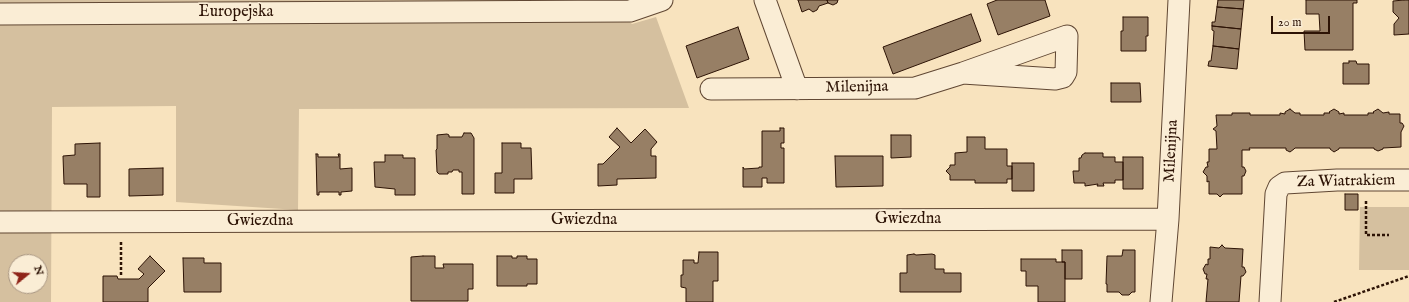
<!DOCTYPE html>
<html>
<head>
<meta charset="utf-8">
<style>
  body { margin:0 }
  #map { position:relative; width:1409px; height:302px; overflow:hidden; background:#f8e3be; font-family:"IM FELL English",serif }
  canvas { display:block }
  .north { position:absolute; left:8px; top:254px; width:40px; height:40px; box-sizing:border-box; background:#faedd5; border:1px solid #a89682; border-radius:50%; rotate:72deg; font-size:11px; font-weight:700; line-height:16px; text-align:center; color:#2d1305 }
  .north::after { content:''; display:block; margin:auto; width:14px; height:18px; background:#8f2418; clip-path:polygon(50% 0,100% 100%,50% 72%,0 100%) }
  .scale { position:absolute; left:1271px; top:16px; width:59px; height:18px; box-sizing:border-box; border:2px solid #2d1305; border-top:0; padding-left:5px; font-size:12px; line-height:14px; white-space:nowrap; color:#2d1305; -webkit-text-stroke:3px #faedd5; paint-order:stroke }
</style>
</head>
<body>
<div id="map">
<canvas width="1409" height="302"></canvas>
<div class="north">N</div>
<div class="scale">20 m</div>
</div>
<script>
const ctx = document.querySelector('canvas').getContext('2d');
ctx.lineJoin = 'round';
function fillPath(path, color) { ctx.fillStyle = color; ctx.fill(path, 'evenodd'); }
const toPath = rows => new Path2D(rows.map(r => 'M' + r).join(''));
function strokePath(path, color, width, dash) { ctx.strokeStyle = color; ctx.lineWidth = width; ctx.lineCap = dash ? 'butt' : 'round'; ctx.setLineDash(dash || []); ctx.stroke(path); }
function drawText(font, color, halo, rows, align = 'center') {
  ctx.font = font + ' "IM FELL English",serif'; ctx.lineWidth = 3; ctx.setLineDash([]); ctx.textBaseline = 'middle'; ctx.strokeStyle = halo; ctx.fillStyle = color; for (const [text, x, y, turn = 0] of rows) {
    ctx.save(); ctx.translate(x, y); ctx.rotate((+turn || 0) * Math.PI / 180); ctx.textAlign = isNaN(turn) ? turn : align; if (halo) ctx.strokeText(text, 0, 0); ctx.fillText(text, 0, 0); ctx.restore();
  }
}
fillPath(toPath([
  [0,0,607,0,632,24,656,17,689,108,299,109,298,210,176,202,176,106,52,107,51,302,0,302],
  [16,262,40,262,40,286,16,286],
  [1360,207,1409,207,1409,270,1359,270]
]), '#d5c09f');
const building = toPath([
  [798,0,827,0,828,3,819,6,817,10,813,12,809,9,802,12,798,0],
  [827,0,838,0,837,3,833,5,828,3,827,0],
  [997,0,1045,0,1050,16,998,35,987,4,997,0],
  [1218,0,1244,0,1243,9,1217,7,1218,0],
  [1306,0,1357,0,1357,3,1353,3,1353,50,1305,50,1304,31,1320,31,1319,14,1306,14,1306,0],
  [1404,0,1409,0,1409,34,1394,35,1394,24,1399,18,1393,12,1393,1,1404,0],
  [1217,7,1243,9,1241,29,1212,26,1212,22,1215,22,1217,7],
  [971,14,981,41,893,74,883,47,971,14],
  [1123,17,1148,17,1148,36,1146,36,1146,51,1121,51,1121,31,1123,31,1123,17],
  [1212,26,1241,29,1239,49,1213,46,1214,31,1212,30,1212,26],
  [738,27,749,59,697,78,686,46,738,27],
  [1213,46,1239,49,1237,69,1208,66,1209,61,1211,61,1213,46],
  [1349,61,1356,61,1357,64,1369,64,1369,84,1343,84,1343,63,1349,63,1349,61],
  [1111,83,1140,83,1141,102,1111,102,1111,83],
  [1290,109,1295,113,1300,113,1300,115,1324,115,1324,113,1330,113,1329,112,1334,109,1339,112,1339,114,1344,113,1344,115,1368,115,1368,113,1374,113,1373,112,1378,109,1383,113,1389,112,1389,114,1400,114,1400,123,1402,123,1404,126,1401,132,1401,147,1383,148,1383,149,1378,151,1374,149,1374,148,1339,148,1339,149,1334,152,1330,149,1330,148,1295,148,1294,149,1290,152,1286,150,1286,148,1249,148,1250,150,1242,150,1242,167,1244,167,1246,171,1244,176,1242,176,1242,194,1223,194,1220,197,1217,194,1209,194,1209,181,1207,182,1207,176,1203,172,1206,167,1208,167,1207,162,1209,162,1209,149,1217,149,1216,131,1213,129,1217,126,1216,115,1232,115,1232,113,1250,113,1250,115,1280,115,1280,113,1285,114,1285,112,1290,109],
  [617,128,631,143,645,129,657,142,651,149,651,156,656,156,656,178,617,179,617,185,598,186,598,164,603,164,620,147,609,137,617,128],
  [780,128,784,128,784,143,781,143,781,148,784,148,784,183,767,183,767,178,762,178,762,187,743,187,743,167,744,169,759,168,759,167,762,167,762,131,780,131,780,128],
  [464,133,471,133,474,138,474,194,462,194,462,172,459,172,459,170,453,170,452,172,448,172,448,174,439,174,437,172,436,150,437,149,437,135,447,134,449,135,449,137,462,137,464,133],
  [891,135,911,135,911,157,891,158,891,135],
  [967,137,985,137,985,149,1007,149,1007,166,1012,166,1012,179,1007,179,1007,183,975,183,975,180,950,180,950,175,946,171,950,167,950,165,955,165,955,153,967,152,967,137],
  [100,143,100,197,87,197,87,184,64,184,63,156,75,155,75,144,100,143],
  [502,143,521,143,521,148,531,148,532,179,514,179,514,193,495,193,495,173,502,173,502,143],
  [1085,153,1103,153,1103,157,1115,157,1115,162,1123,162,1123,180,1115,180,1115,183,1103,183,1104,186,1097,186,1098,184,1085,186,1085,183,1074,183,1073,171,1079,171,1079,158,1081,158,1082,155,1085,153],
  [316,154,318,154,318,157,339,157,338,154,340,154,340,169,352,168,352,191,341,192,341,195,339,195,339,192,319,192,319,195,317,195,316,154],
  [385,155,403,155,403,158,415,158,415,195,395,195,395,189,375,187,374,162,385,162,385,155],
  [835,156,883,156,883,186,836,187,835,156],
  [1123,157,1143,157,1143,189,1123,189,1123,157],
  [1012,163,1034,163,1034,191,1012,191,1012,163],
  [163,168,163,195,129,196,129,169,163,168],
  [1345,194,1358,194,1358,210,1345,210,1345,194],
  [1222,245,1225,248,1243,249,1242,267,1244,267,1246,272,1243,276,1241,276,1239,302,1206,302,1208,279,1206,279,1207,274,1205,274,1203,269,1206,264,1208,265,1208,259,1210,259,1210,247,1219,248,1222,245],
  [1062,250,1082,250,1082,279,1065,279,1065,262,1062,262,1062,250],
  [1123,250,1135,250,1135,292,1132,292,1129,295,1122,295,1119,292,1107,292,1107,284,1106,284,1107,256,1122,256,1123,250],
  [699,252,718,252,718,281,713,281,713,302,686,302,686,288,681,287,681,275,683,275,683,260,694,260,694,263,698,263,699,252],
  [914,254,916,255,932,254,935,255,935,269,944,269,944,273,961,273,961,292,900,292,900,273,907,273,907,255,914,254],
  [150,256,165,271,148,288,148,302,103,302,103,276,117,276,118,279,139,279,144,274,138,269,150,256],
  [423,256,435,256,435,268,444,268,443,264,473,264,473,289,468,289,468,301,411,301,411,257,423,256],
  [497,256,512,256,512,258,517,258,517,256,527,256,527,259,537,259,537,284,527,284,527,286,497,286,497,256],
  [183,258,204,258,204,263,221,263,221,292,184,292,183,258],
  [1021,259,1056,259,1056,262,1065,262,1065,302,1038,302,1038,286,1026,286,1026,271,1021,271,1021,259]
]);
fillPath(building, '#977f65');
strokePath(building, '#2d1305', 1);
const street = toPath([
  [765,0,797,89],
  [0,14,630,11,662,0],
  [711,89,915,88,963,73,1067,36,1066,72,1063,77,1055,79,963,73],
  [0,222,1168,219],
  [1161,302,1168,219,1179,0],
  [1270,302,1276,194,1279,187,1285,183,1337,180,1409,180]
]);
strokePath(street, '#604733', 23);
strokePath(toPath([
  [1366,201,1366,235,1389,235],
  [121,242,121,277],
  [1334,302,1409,276]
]), '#2d1305', 2.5, [3, 2]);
strokePath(street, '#faedd5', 21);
drawText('16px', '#2d1305', '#faedd5', [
  ["Europejska",236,13],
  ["Milenijna",857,88,-1],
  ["Milenijna",1172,151,-87],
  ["Za Wiatrakiem",1346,182,-1],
  ["Gwiezdna",908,220],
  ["Gwiezdna",584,221],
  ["Gwiezdna",260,222]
]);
</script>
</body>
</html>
